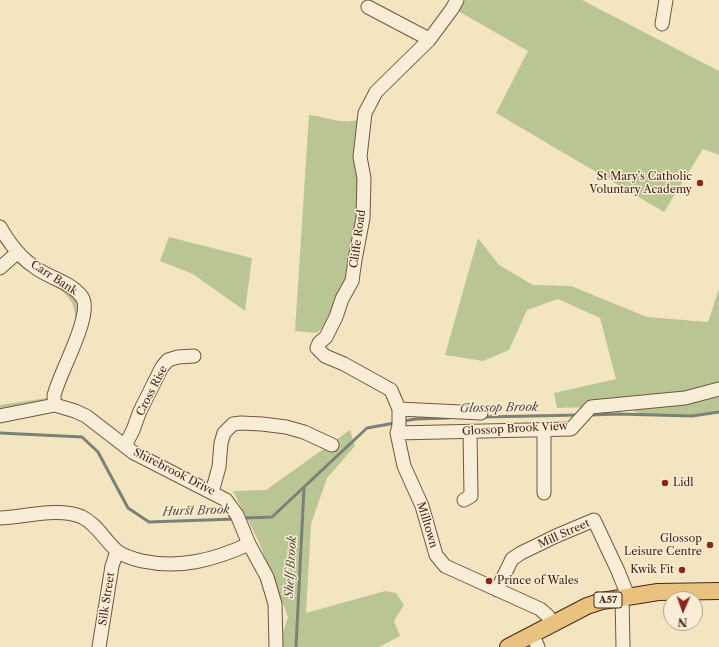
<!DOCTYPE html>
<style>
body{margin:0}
#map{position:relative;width:719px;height:647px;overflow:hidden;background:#f4e5c1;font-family:"Libre Caslon Text",serif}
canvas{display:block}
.north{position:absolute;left:663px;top:591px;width:40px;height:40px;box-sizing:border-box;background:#f8eed7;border:1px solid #b29e8b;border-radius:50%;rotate:182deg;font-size:11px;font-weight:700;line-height:16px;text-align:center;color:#482518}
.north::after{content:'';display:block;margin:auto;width:14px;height:18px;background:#8f2418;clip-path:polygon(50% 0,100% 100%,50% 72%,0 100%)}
</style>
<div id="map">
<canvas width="719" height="647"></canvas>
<div class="north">N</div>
</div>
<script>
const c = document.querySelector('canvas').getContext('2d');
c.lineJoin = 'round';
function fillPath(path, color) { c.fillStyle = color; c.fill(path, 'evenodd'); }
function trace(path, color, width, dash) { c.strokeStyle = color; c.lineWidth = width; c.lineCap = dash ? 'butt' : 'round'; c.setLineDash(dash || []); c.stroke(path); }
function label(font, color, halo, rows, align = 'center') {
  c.font = font + ' "Libre Caslon Text",serif'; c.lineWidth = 3; c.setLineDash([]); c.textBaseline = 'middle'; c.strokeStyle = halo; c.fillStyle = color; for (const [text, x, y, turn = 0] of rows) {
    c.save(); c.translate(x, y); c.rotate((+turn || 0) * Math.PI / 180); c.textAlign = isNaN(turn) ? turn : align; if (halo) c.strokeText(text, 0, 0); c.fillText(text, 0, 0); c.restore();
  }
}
fillPath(new Path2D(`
 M465,0h117l137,71v84l-16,-6 -39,63 -168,-99 32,-62 -70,-40z
 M309,115c14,1 29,8 43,6 3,0 6,-2 8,-4v88l-12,73 -26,51 -6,4 -21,-2z
 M169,237l83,21 -7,53 -52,-37 -33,-13z
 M478,238l21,27 34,20 38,1 76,31 61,5 11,-33v123l-27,4 -51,-1 -16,-9 -68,2 -3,-15 62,-14 -16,-61 -42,-19 -31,11 -18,40 -26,11 -38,-6z
 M52,282l25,8 4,35 -6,-8c1,-17 -12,-24 -23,-35z
 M54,397l1,8 -55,11v-11z
 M350,430l5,16 -28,32 -16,46 -5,89 79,-22 11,2 8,12 -10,16 6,15 -21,11h-98l1,-12 6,-18 -30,-77 -25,-49 33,-1z`), '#bac594');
trace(new Path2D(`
 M590,415l28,-1 74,2 27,-4
 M483,417l96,-2
 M403,421l13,-2 33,-1
 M0,433l82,4 16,15 30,56 21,14 86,-3
 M243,518l29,-1 95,-89 28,-5
 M296,647l8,-159`), '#7a8177', 3);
const minor = new Path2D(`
 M457,0l-5,9 -23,31 -53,52 -11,21 -5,44 4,21 -1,40 -8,42 -3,21 -10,18 -6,18 -10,20 -7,6 -2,5 8,8 19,8 47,26 8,19v16l-2,8 7,33 18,40 14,49 9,11 95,43 8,7 4,7
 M368,7l59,31 2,2
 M662,24l4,-24
 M0,227c9,16 20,31 36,41 15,11 35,14 46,29 12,17 -24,78 -28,99 0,3 0,6 1,9
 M0,268l17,-15
 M399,409l82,4
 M0,416l55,-11 20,6 11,5 48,37 92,47 11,15 12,29 18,33 8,27 1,43
 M544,430v63
 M397,433l174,-4 20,-22 94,-9 34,-9
 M125,446l8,-16 7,-19 22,-44 6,-7 10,-3 16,-1
 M212,492l7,-25 2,-24 3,-10 9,-9 8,-1 21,1 24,3 18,5 28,13
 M464,500l7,-4 -1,-64
 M0,518c25,-1 59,-11 82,-1 15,7 23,24 35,34 6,5 17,8 25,10 38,8 72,-1 107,-17
 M497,590l15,-31 9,-6 35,-17 38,-16 24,51 10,25
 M622,597l1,50
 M532,634l6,13
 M99,647l13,-81 5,-15`);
const major = new Path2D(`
 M508,647l79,-41 15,-5 56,-9 61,-1`);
trace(minor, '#735542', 15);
trace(major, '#482518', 18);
trace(minor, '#f8eed7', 13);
trace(major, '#eac280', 16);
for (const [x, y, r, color] of [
 [700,183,4,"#8f2418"],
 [665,483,4,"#8f2418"],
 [710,545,4,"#8f2418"],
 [682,570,4,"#8f2418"],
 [489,581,4,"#8f2418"]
]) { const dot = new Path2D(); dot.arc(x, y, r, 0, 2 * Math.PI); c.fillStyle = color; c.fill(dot); trace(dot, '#f8eed7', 1.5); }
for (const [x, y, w] of [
 [608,600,28]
]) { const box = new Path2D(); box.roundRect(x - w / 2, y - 8, w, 16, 3); c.fillStyle = '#f8eed7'; c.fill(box); trace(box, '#482518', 1); }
label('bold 10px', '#482518', null, [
 ["A57",608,600]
]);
label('11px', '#482518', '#f8eed7', [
 ["St Mary's Catholic",692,177],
 ["Voluntary Academy",692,190],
 ["Lidl",673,483,"left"],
 ["Glossop",702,539],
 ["Leisure Centre",702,552],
 ["Kwik Fit",674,570],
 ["Prince of Wales",497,581,"left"]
], 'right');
label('11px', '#482518', '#f8eed7', [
 ["Cliffe Road",358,239,-82],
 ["Carr Bank",54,278,33],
 ["Cross Rise",152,391,-63],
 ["Glossop Brook View",515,429,-3],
 ["Shirebrook Drive",174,472,27],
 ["Milltown",427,525,73],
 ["Mill Street",564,534,-24],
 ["Silk Street",107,599,-81]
]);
label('italic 12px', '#5d4c40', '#f8eed7', [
 ["Glossop Brook",499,408,-1],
 ["Hurst Brook",196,511,-2],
 ["Shelf Brook",291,567,-87]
]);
</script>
